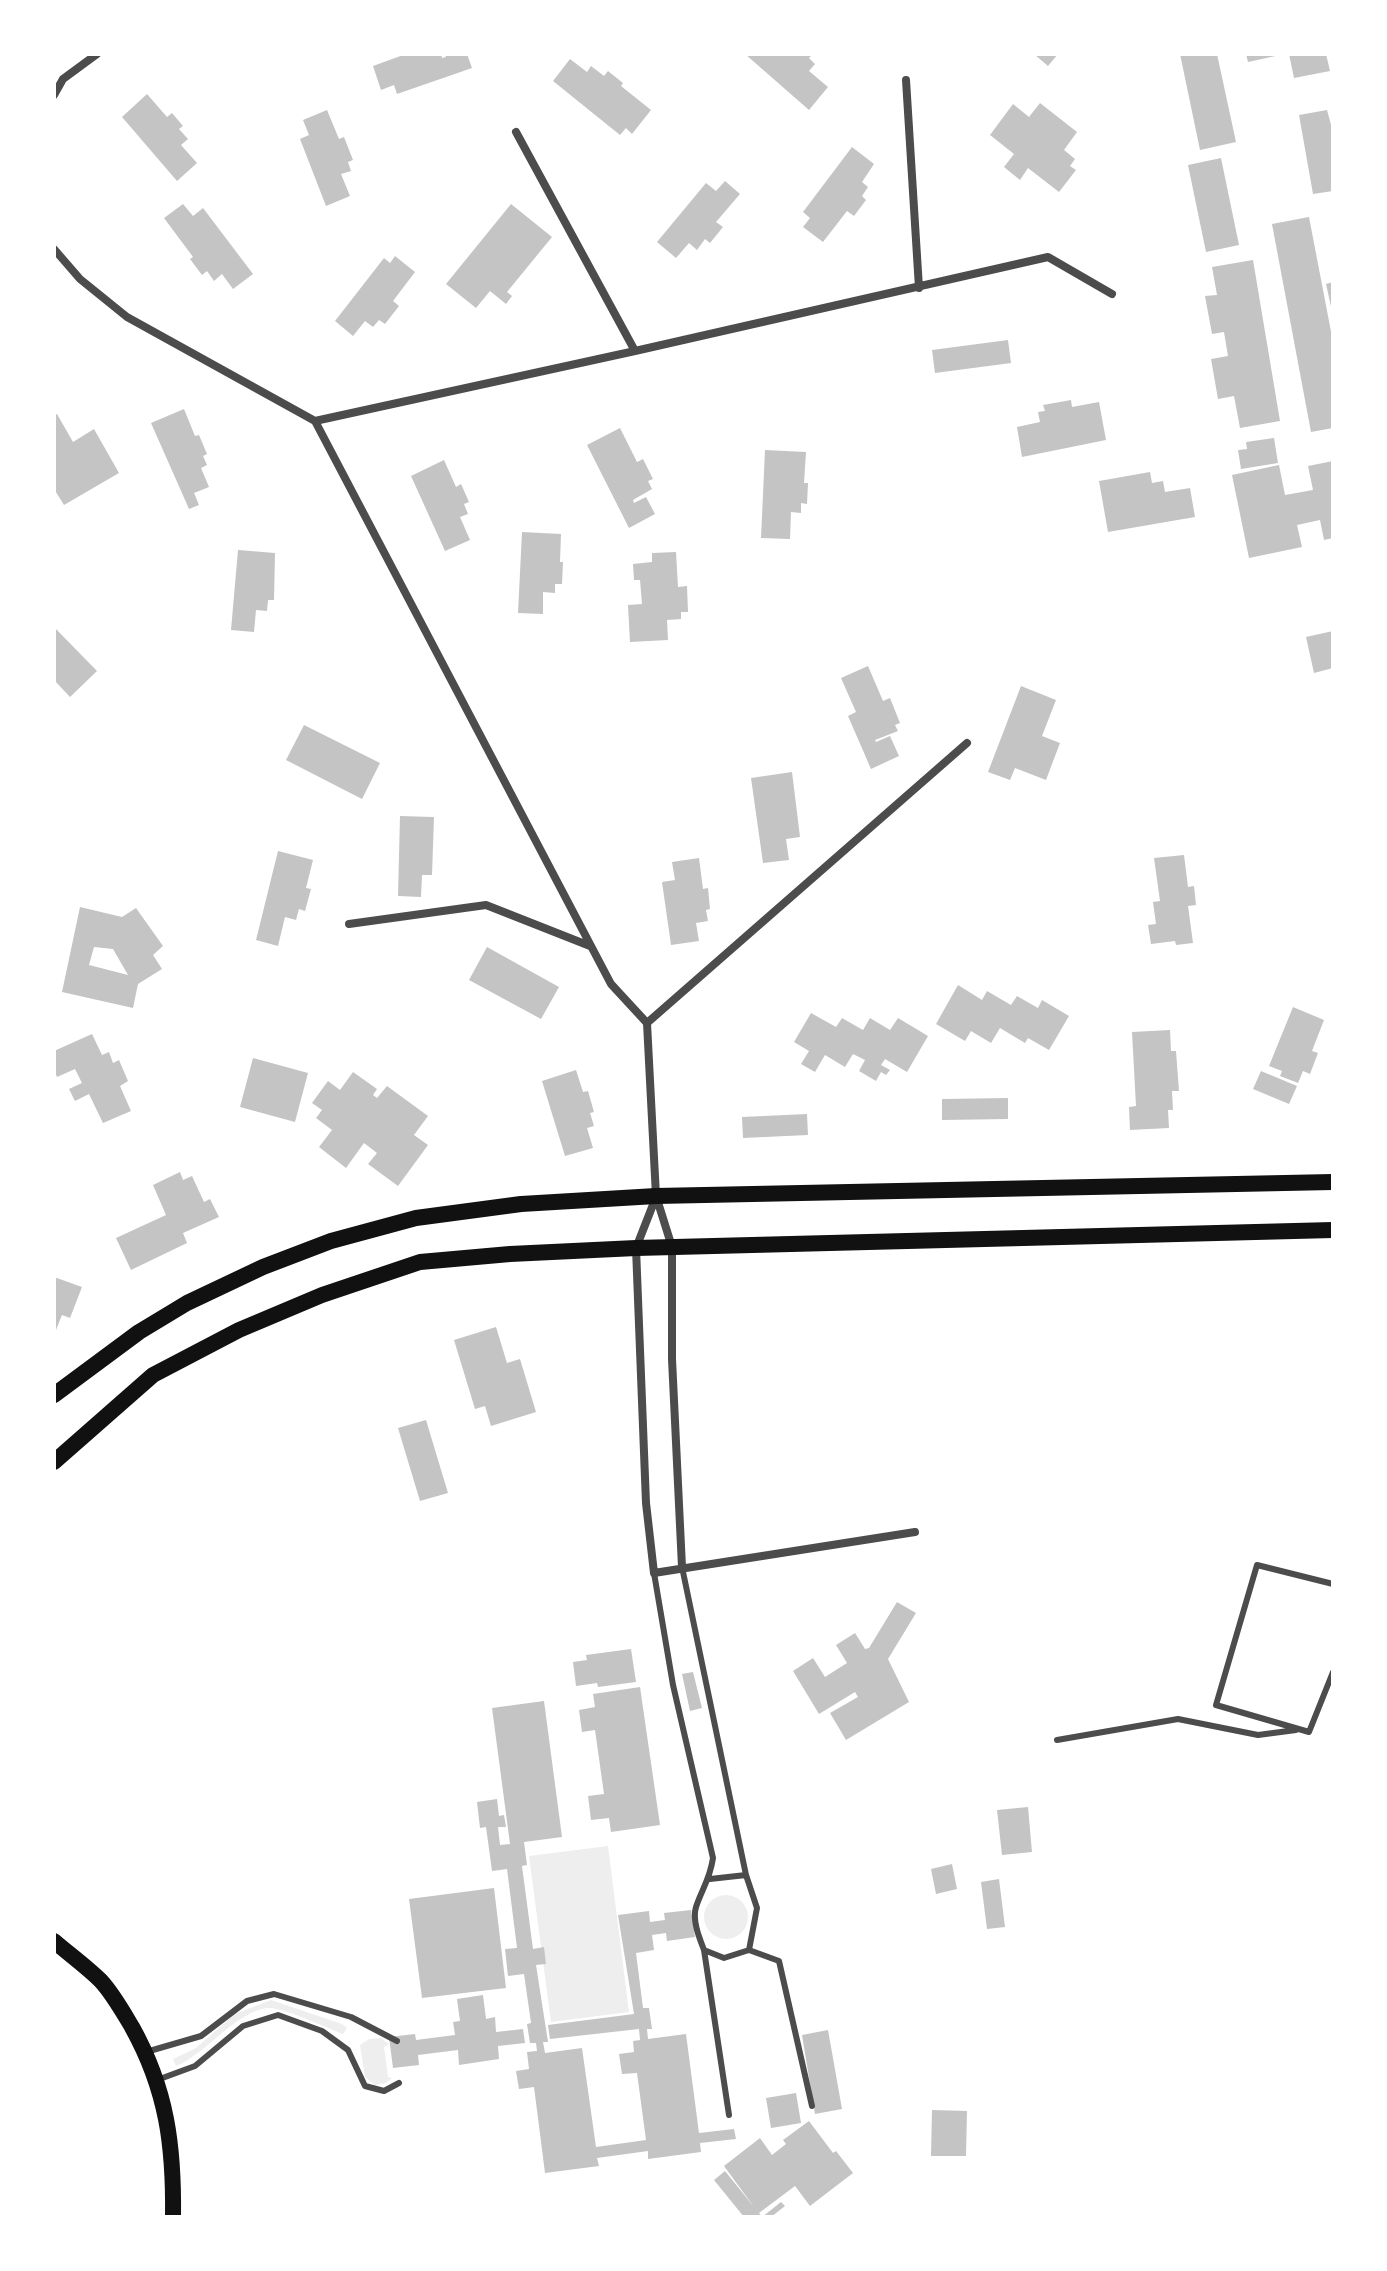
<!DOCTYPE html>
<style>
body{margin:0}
#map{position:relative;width:1387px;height:2271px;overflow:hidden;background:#fff;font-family:"DejaVu Sans",sans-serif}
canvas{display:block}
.frame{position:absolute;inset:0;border:56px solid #fff;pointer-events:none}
</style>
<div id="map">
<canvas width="1387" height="2271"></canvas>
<div class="frame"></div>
</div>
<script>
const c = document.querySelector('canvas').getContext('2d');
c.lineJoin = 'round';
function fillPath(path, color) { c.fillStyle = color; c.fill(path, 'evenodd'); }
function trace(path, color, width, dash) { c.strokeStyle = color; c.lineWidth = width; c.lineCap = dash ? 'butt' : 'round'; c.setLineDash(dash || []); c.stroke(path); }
fillPath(new Path2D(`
 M608,1846l21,166 -78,10 -22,-166z
 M704 1917a22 22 0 1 1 44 0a22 22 0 1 1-44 0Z
 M271,2000l71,24 5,4 -4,6c-15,-6 -58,-25 -71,-26 -32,-2 -65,46 -96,58l-3,-7 23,-11 39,-34z
 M381,2038l8,6 -5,3 4,30 4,1 -6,5 -11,2 -10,-8 -5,-32 9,-6z`), '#eee');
fillPath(new Path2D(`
 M406,54h35l1,4 4,-1 -1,-3h22l5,14 -75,26 -3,-9 -13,5 -8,-24z
 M745,54h68l-4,4 6,6 -6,7 19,16 -19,23z
 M1034,54h24l-10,12z
 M1180,54h37l19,88 -36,8z
 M1246,54h34v1l-32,7z
 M1289,54h37l4,17 -36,7z
 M570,59l17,13 4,-6 13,10 4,-5 15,12 -2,3 30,24 -19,24 -6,-6 -6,7 -67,-54z
 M147,94l20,23 5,-4 11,13 -4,3 9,10 -7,6 16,18 -20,18 -55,-64z
 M1040,103l37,29 -13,18 11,9 -5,7 6,4 -17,22 -31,-24 -8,12 -16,-13 10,-13 -24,-19 23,-31 16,13z
 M327,110l12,29 5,-2 9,23 -5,2 3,9 -10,3 9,22 -24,10 -26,-67 9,-4 -6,-15z
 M1327,110l6,22v59l-20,3 -14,-79z
 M852,147l22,17 -12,18 6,5 -6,9 4,4 -12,16 -7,-5 -24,31 -20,-15 7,-9 -7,-6z
 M1221,158l18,87 -33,7 -18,-87z
 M725,181l15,13 -24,28 7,5 -13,16 -5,-4 -8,11 -8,-7 -13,15 -19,-16 49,-59 10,8z
 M183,204l10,12 10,-8 50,66 -20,15 -11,-15 -8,7 -7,-10 -5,4 -12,-16 3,-2 -29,-39z
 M511,204l41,33 -45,55 5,4 -6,8 -16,-13 -14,17 -30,-24z
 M1309,217l24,125v86l-22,4 -39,-208z
 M395,256l20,16 -22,29 6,5 -14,18 -6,-4 -6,7 -8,-6 -12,15 -18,-15 49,-63 6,5z
 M1253,260l27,161 -40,7 -6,-32 -16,3 -7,-40 17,-3 -4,-24 -12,2 -7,-38 12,-1 -5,-28z
 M1333,282v29h-1l-6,-27z
 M1008,340l3,23 -76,10 -3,-23z
 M1071,400l1,7 27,-5 7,38 -84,17 -5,-30 23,-5 -2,-10 7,-1 -2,-6z
 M184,409l11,27 4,-1 8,19 -4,2 4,9 -6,3 8,19 -15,6 5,12 -10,4 -38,-86z
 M57,414l16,28 21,-13 25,44 -55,32 -10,-16v-73z
 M620,428l17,34 6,-3 10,20 -5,2 4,8 -19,11 1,3 12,-6 9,17 -26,14 -42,-83z
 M1274,438l4,25 -37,6 -3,-19 9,-1 -1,-7z
 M765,450l41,2 -2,31h4l-1,21 -6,-1v10l-10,-1 -1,27 -29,-1z
 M444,460l12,27 5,-3 8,18 -5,2 4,10 -8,3 10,23 -25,11 -34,-75z
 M1333,461v77l-9,2 -4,-20 -23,5 5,22 -53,11 -17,-83 47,-10 6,30 28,-5 -5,-24z
 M1150,472l2,11 11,-2 2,11 25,-4 5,29 -87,15 -9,-51z
 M522,532l39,2 -1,28h3l-1,22h-7v9l-12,-1v22l-25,-1z
 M238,550l37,3 -1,47h-6l-1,11 -11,-1 -2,22 -23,-2z
 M676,552l2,35 9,-1 1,26h-7v7l-14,1 1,20 -38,2 -2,-37 14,-1 -2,-24h-6l-1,-16 19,-2v-9z
 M54,627l43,44 -27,26 -16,-17z
 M1333,631v37l-19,5 -8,-36z
 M868,666l15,35 7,-3 10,25 -5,2 3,6 -23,9 1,2 14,-6 9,20 -28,13 -23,-53 8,-4 -15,-34z
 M1021,686l35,14 -14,36 18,7 -14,37 -31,-12 -5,12 -22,-8z
 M304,725l76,38 -18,36 -76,-39z
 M792,772l8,65 -14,2 3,21 -26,3 -12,-85z
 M400,816l34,1 -2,58h-10l-1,22 -23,-1z
 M278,851l35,9 -7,28 5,1 -6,22 -6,-2 -3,11 -11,-3 -7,29 -22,-6z
 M1184,855l4,32 6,-1 2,19 -8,1 5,37 -17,2 -1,-4 -24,3 -3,-19 8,-1 -3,-22 7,-1 -6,-43z
 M699,858l4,31 5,-1 2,21 -4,1 2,11 -12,2 3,18 -28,4 -9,-63 13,-2 -3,-18z
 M80,907l42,10 14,-9 27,38 -10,9 9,14 -24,15 -5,24 -71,-16zM94,947l19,2 15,26 -39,-10z
 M487,947l72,40 -18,32 -72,-39z
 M958,985l24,15 5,-9 24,14 6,-9 21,12 4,-8 27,16 -20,34 -21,-12 -3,5 -25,-15 -9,15 -20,-12 -6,10 -29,-17z
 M1293,1007l31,13 -12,31 6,2 -8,21 -7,-3 -5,12 -18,-7 2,-5 -13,-5z
 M811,1013l25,14 6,-9 21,12 7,-12 20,12 8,-12 30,18 -21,36 -22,-13 -4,6 9,5 -4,5 -5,-3 -5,9 -17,-10 6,-11 -12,-6 -8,13 -20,-12 -10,17 -14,-8 8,-13 -15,-9z
 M1170,1030l1,21h5l3,40h-7l1,19h-5l1,18 -39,2 -1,-23 7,-1 -4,-74z
 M92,1034l10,21 7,-3 4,11 6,-3 9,21 -8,5 11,25 -28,12 -14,-29 -14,7 -6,-12 13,-6 -7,-14 -18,8 -3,-7v-19z
 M253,1058l55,15 -13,49 -55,-15z
 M576,1070l7,22 5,-1 6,21 -4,1 4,13 -7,2 6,20 -28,8 -23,-75z
 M1261,1071l36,15 -8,18 -36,-15z
 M353,1072l24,17 -4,6 4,3 10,-12 41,30 -14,19 14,10 -30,41 -30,-22 9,-11 -13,-10 -18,25 -27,-21 13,-17 -16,-12 6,-8 -10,-7 16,-22 12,9z
 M1008,1098v21l-66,1v-21z
 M807,1114l1,21 -65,3 -1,-21z
 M180,1172l3,8 9,-4 12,26 6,-3 9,18 -36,16 4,10 -56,27 -15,-32 50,-23 -13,-30z
 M54,1277l28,10 -12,31 -8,-3 -8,20z
 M496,1327l11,36 13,-4 16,53 -45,14 -6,-20 -10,3 -21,-69z
 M426,1420l22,73 -28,8 -22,-73z
 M897,1602l19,11 -28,46 21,43 -63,38 -16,-27 28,-16 -3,-5 -36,22 -26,-43 20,-13 12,19 22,-14 -11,-18 19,-12 10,16 4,-1z
 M631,1649l5,33 -38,5 -1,-4 -21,3 -3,-24 14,-2 -1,-5z
 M693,1672l9,36 -12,3 -8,-37z
 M640,1687l20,138 -49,7 -2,-14 -18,2 -3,-24 16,-2 -9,-64 -13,2 -3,-22 16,-3 -2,-13z
 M544,1701l18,136 -38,5 3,23 -5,1 11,83 11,-2 2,17 -10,1 12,77h-5l2,11 37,-5 14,99 50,-7 -9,-67 -15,1 -3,-20 15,-2 -1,-11 7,-1 -1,-11 -89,10 -2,-14 86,-11 -16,-99 31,-4 1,11 15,-2 -1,-7 27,-3 4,27 -28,4 -1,-8 -14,2 2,15 -18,3 7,55h6l3,21h-5l1,10 38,-5 13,99 35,-4 2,10 -36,4 1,9 -53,7v-8l-51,7 2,8 -54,7 -11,-86 -15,2 -3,-18 13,-2 -2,-17 10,-1 -1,-8h-6l-3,-19 4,-1 -7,-49 -16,2 -3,-27 12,-1 -10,-79 -15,2 -6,-44 -6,1 -3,-26 20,-3 2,17 5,-1 2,12h-8l2,18 10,-1 -18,-136z
 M1028,1807l4,45 -30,3 -5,-45z
 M952,1864l5,25 -21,5 -5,-25z
 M999,1879l6,48 -18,2 -6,-47z
 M494,1888l12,100 -84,10 -13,-99z
 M483,1995l3,24 9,-2 1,15 27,-3 2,14 -27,3 1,13 -40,6 -1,-15 -40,5 1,10 -26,3 -4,-31 26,-3 1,6 39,-5 -2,-13 7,-1 -3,-22z
 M828,2030l14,79 -27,5 -13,-79z
 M796,2093l5,30 -30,5 -5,-30z
 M932,2110l35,1 -1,45h-35z
 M809,2121l24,32 3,-2 17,22 -43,33 -15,-20 -36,27 3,4h-18l-30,-37 11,-9 29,36 -30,-41 36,-28 12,17 14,-11 -3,-4z
 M781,2202l4,4 -14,11h-9z`), '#c4c4c4');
trace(new Path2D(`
 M682,1567l64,308 11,33 -8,42
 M654,1573l19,112 40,173c-3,21 -11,31 -17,49 -4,13 3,30 8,43l25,165
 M1333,1584l-76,-19 -41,140 93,27 24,-60
 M1057,1740l121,-21 80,16 38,-5
 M710,1879l36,-4
 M704,1950l20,8 25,-8 30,11 33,145
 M146,2052l55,-16 46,-35 27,-7 77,23 46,24
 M157,2080l38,-14 48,-40 35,-11 44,16 26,19 17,36 19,5 15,-8`), '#4c4c4c', 6);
trace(new Path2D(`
 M906,80l13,208
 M54,95l9,-16 34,-25
 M516,132l119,219
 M54,249l26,30 47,38 188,104 296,563 36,39 9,173 16,51v112l10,208
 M315,421l320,-70 413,-94 64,37
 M349,924l137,-19 104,41
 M647,1023l320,-280
 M656,1197l-20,51 10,255 8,70 261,-41`), '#4c4c4c', 8);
trace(new Path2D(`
 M54,1395l85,-63 48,-29 76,-36 68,-26 85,-23 105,-14 135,-8 677,-14
 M54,1462l99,-87 86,-45 83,-35 98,-33 90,-8 126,-6 697,-18
 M54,1941c15,13 33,26 47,40 12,13 22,31 31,46 35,63 42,119 41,190`), '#111', 16);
</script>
